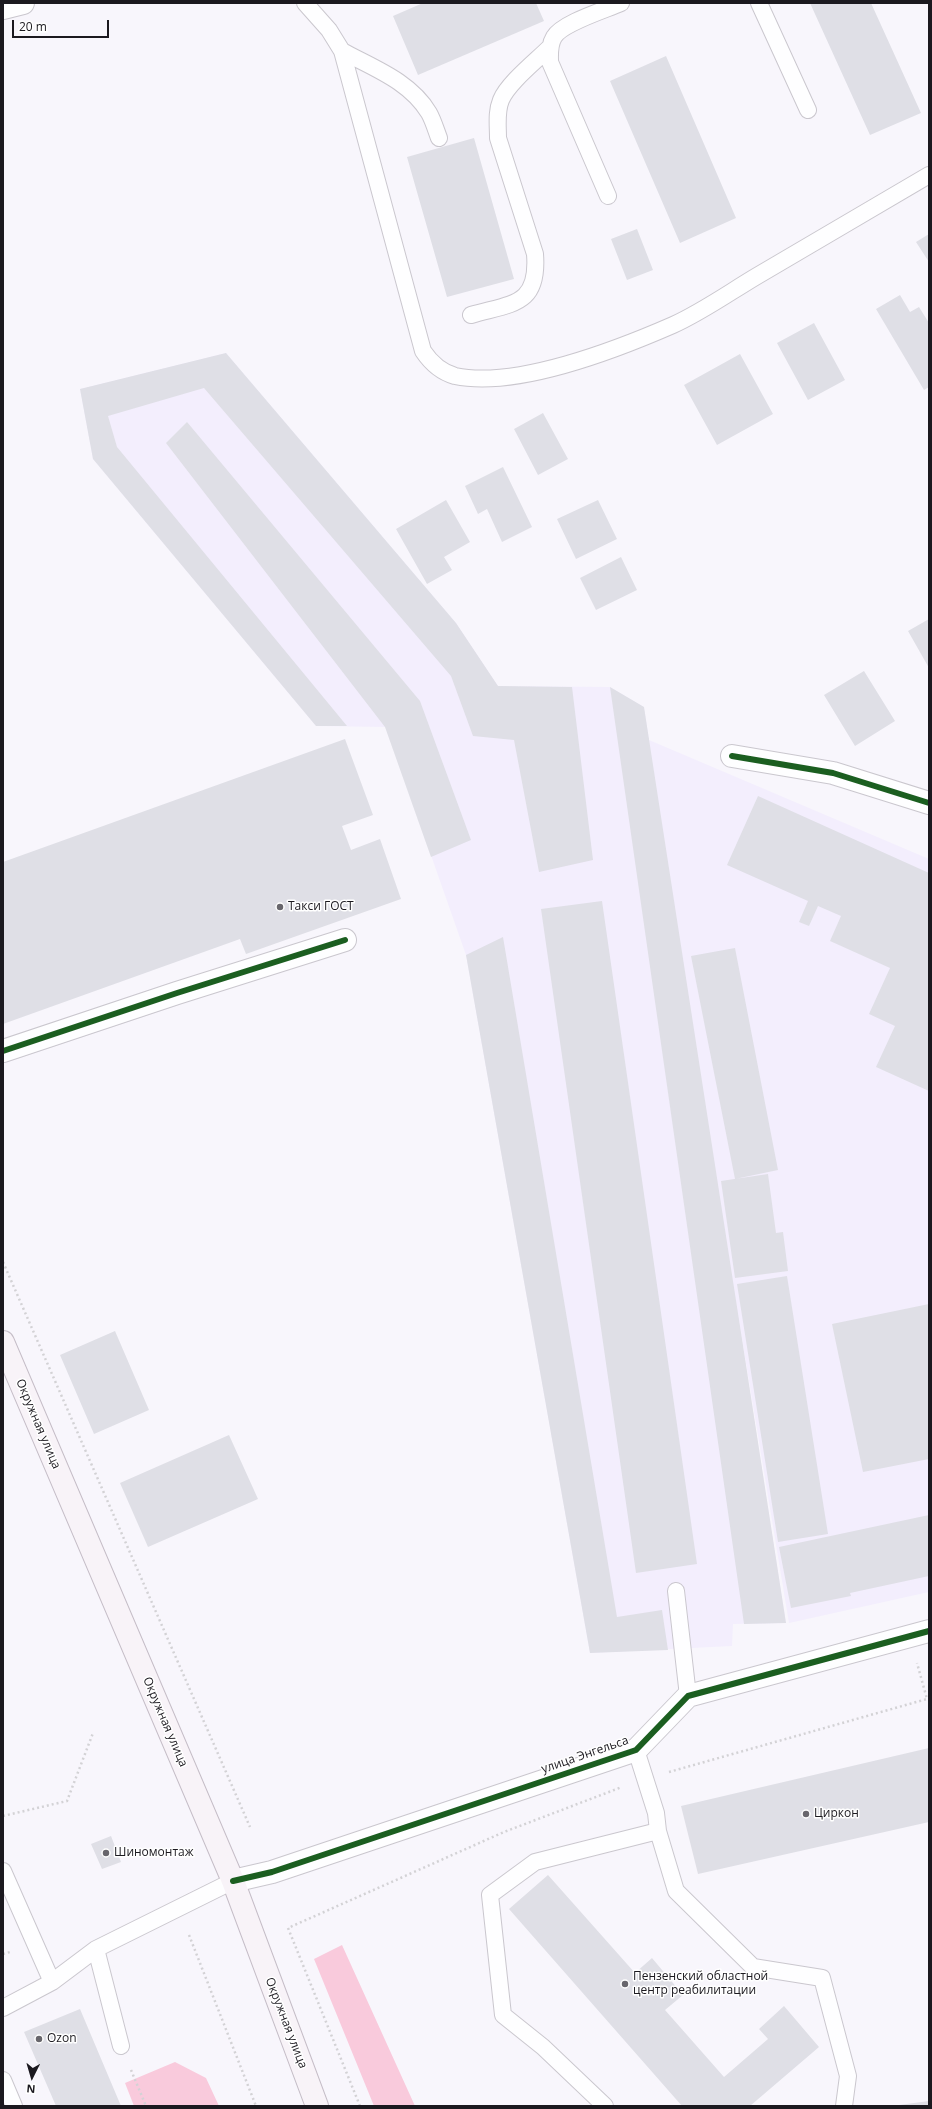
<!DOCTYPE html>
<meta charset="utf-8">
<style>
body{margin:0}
#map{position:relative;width:932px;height:2109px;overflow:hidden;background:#f8f6fc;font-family:"Open Sans",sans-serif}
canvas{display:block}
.frame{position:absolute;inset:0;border:4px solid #1b191f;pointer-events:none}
.north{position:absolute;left:12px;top:2057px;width:40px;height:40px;-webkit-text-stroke:3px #fff;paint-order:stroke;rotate:185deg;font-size:11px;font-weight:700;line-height:16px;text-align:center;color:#1b191f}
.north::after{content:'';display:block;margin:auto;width:14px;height:18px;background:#1b191f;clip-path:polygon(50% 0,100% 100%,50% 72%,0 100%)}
.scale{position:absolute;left:12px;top:20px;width:97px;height:18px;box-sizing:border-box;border:2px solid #1b191f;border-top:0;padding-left:5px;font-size:12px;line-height:14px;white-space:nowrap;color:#1b191f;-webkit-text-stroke:3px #fff;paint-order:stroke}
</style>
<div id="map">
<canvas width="932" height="2109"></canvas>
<div class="frame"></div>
<div class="north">N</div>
<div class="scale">20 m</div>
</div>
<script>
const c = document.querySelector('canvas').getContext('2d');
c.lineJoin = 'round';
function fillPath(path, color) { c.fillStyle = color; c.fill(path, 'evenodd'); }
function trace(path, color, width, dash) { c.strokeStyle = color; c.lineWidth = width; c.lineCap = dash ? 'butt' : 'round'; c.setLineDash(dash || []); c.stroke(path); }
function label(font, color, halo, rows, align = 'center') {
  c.font = font + ' "Open Sans",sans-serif'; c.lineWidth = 3; c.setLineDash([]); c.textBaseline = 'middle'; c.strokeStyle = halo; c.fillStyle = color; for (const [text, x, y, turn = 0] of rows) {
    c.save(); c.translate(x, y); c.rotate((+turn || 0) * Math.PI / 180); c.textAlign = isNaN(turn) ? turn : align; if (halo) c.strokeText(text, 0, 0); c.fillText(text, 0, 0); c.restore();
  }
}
fillPath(new Path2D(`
 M226,353l230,270 42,63 112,1 34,20 5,33 280,119v733l-140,31 -51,-308 48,308 -53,1 -1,22 -142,7 -124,-698 -80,-228 -70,-1 -223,-267 -13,-70z`), '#f3eefd');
fillPath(new Path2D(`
 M342,1945l73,161h-41l-60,-147z
 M175,2062l31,16 13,28h-85l-9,-23z`), '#f9cadc');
fillPath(new Path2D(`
 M423,3h113l8,18 -126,54 -25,-59z
 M810,3h61l50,110 -51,22z
 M666,56l70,162 -56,25 -70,-162z
 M474,138l40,141 -67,18 -40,-140z
 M637,229l16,41 -26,10 -16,-41z
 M929,234v28l-13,-20z
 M900,295l10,17 9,-5 10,16v64l-5,3 -48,-81z
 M814,323l31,57 -37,20 -31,-57z
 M226,353l230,270 42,63 74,1 21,173 -54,12 -25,-132 -41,-4 -22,-60 -247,-288 -96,28 9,31 230,279h-31l-223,-267 -13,-70z
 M740,354l33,60 -56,31 -33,-60z
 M543,413l25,46 -30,16 -24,-46z
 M187,422l233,279 51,139 -40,17 -46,-130 -219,-284z
 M503,467l29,60 -30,15 -15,-33 -9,5 -13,-28z
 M446,500l24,42 -26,15 8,13 -25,14 -31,-55z
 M598,500l19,39 -41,20 -19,-40z
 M621,557l16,33 -41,20 -16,-32z
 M929,619v49l-21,-37z
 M864,671l31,50 -40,25 -31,-51z
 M610,687l34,20 142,916 -42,1z
 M345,739l28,76 -31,11 9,24 29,-11 21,60 -155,55 -6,-15 -237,85v-162z
 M758,796l171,77v218l-53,-24 19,-41 -26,-12 21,-46 -60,-27 11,-25 -23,-10 -9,20 -10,-4 9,-21 -81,-36z
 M602,901l95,663 -61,9 -95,-664z
 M503,937l114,680 45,-7 6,40 -78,3 -124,-698z
 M735,948l43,222 -43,9 -44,-223z
 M768,1174l8,59 7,-1 5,39 -53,7 -14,-97z
 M787,1276l41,258 -50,8 -41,-258z
 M929,1304v155l-66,13 -31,-148z
 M115,1331l34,79 -55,24 -34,-79z
 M229,1435l29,64 -110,48 -28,-64z
 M929,1515v61l-79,17 1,3 -60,12 -12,-61z
 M929,1748v74l-231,52 -17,-68z
 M111,1836l10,26 -19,7 -11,-25z
 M548,1875l87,98 17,-15 31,37 -18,15 59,67 44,-38 -9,-10 25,-23 35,41 -69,59h-68l-173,-197z
 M80,2009l41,97h-65l-32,-74z
 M929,2101v5h-30v-1z`), '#dfdfe6');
const lane = new Path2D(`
 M305,3l24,27 13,21 81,300c8,12 18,21 32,25 61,13 163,-27 218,-51 29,-13 57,-33 84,-49 57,-34 115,-67 172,-101
 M759,3l49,107
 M342,51c31,17 68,30 87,62 4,7 7,17 10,25
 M608,196l-58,-134c0,-8 -1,-17 4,-25 8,-14 51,-27 67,-34
 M471,315c41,-12 68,-9 64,-61l-37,-116c0,-13 -2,-26 3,-38 7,-17 35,-39 49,-53
 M676,1591l12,105
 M636,1750l20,63 2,18 18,60 77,76 69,11 26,98 -4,30
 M3,1871l49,111
 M96,1949l25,97
 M3,2008l49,-26 44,-33 137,-68
 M3,2080l11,26
 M605,2106l-62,-59 -40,-32 -13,-120 45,-33 123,-31`);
const street = new Path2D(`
 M3,8l20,-5
 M732,756l101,17 96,30
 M3,1051l174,-58 168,-53
 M233,1881l39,-9 364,-122 52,-54 241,-65`);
const primary = new Path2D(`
 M3,1342l230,539 84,225`);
trace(lane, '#cac7ce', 18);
trace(street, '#cac7ce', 24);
trace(primary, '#c5bdc7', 24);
trace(new Path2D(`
 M3,1262l247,565
 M669,1772l258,-73 -10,-36
 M3,1816l64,-15 26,-68
 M189,1935l67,171
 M3,1954l7,-2
 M131,2070l15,36
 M360,2106l-72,-178 216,-96 118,-45`), '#d3d2d5', 2.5, [2, 3]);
trace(lane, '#fefeff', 16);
trace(street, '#fefeff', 22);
trace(primary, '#f8f3f8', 22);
trace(new Path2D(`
 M732,756l101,17 96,30
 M3,1051l174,-58 168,-53
 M233,1881l39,-9 364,-122 52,-54 241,-65`), '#1b5e20', 6);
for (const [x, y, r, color] of [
 [280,907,4,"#68666c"],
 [806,1814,4,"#68666c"],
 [106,1853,4,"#68666c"],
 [625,1984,4,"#68666c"],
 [39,2039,4,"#68666c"]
]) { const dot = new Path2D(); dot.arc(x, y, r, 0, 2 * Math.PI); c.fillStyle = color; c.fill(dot); trace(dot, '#fff', 1.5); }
label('12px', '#1b191f', '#fff', [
 ["Такси ГОСТ",288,907],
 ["Циркон",814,1814],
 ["Шиномонтаж",114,1853],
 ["Пензенский областной",633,1977],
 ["центр реабилитации",633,1991],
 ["Ozon",47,2039]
], 'left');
label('12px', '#1b191f', '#fff', [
 ["Окружная улица",38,1424,67],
 ["Окружная улица",165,1722,67],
 ["улица Энгельса",585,1755,-19],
 ["Окружная улица",286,2023,69]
]);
</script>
